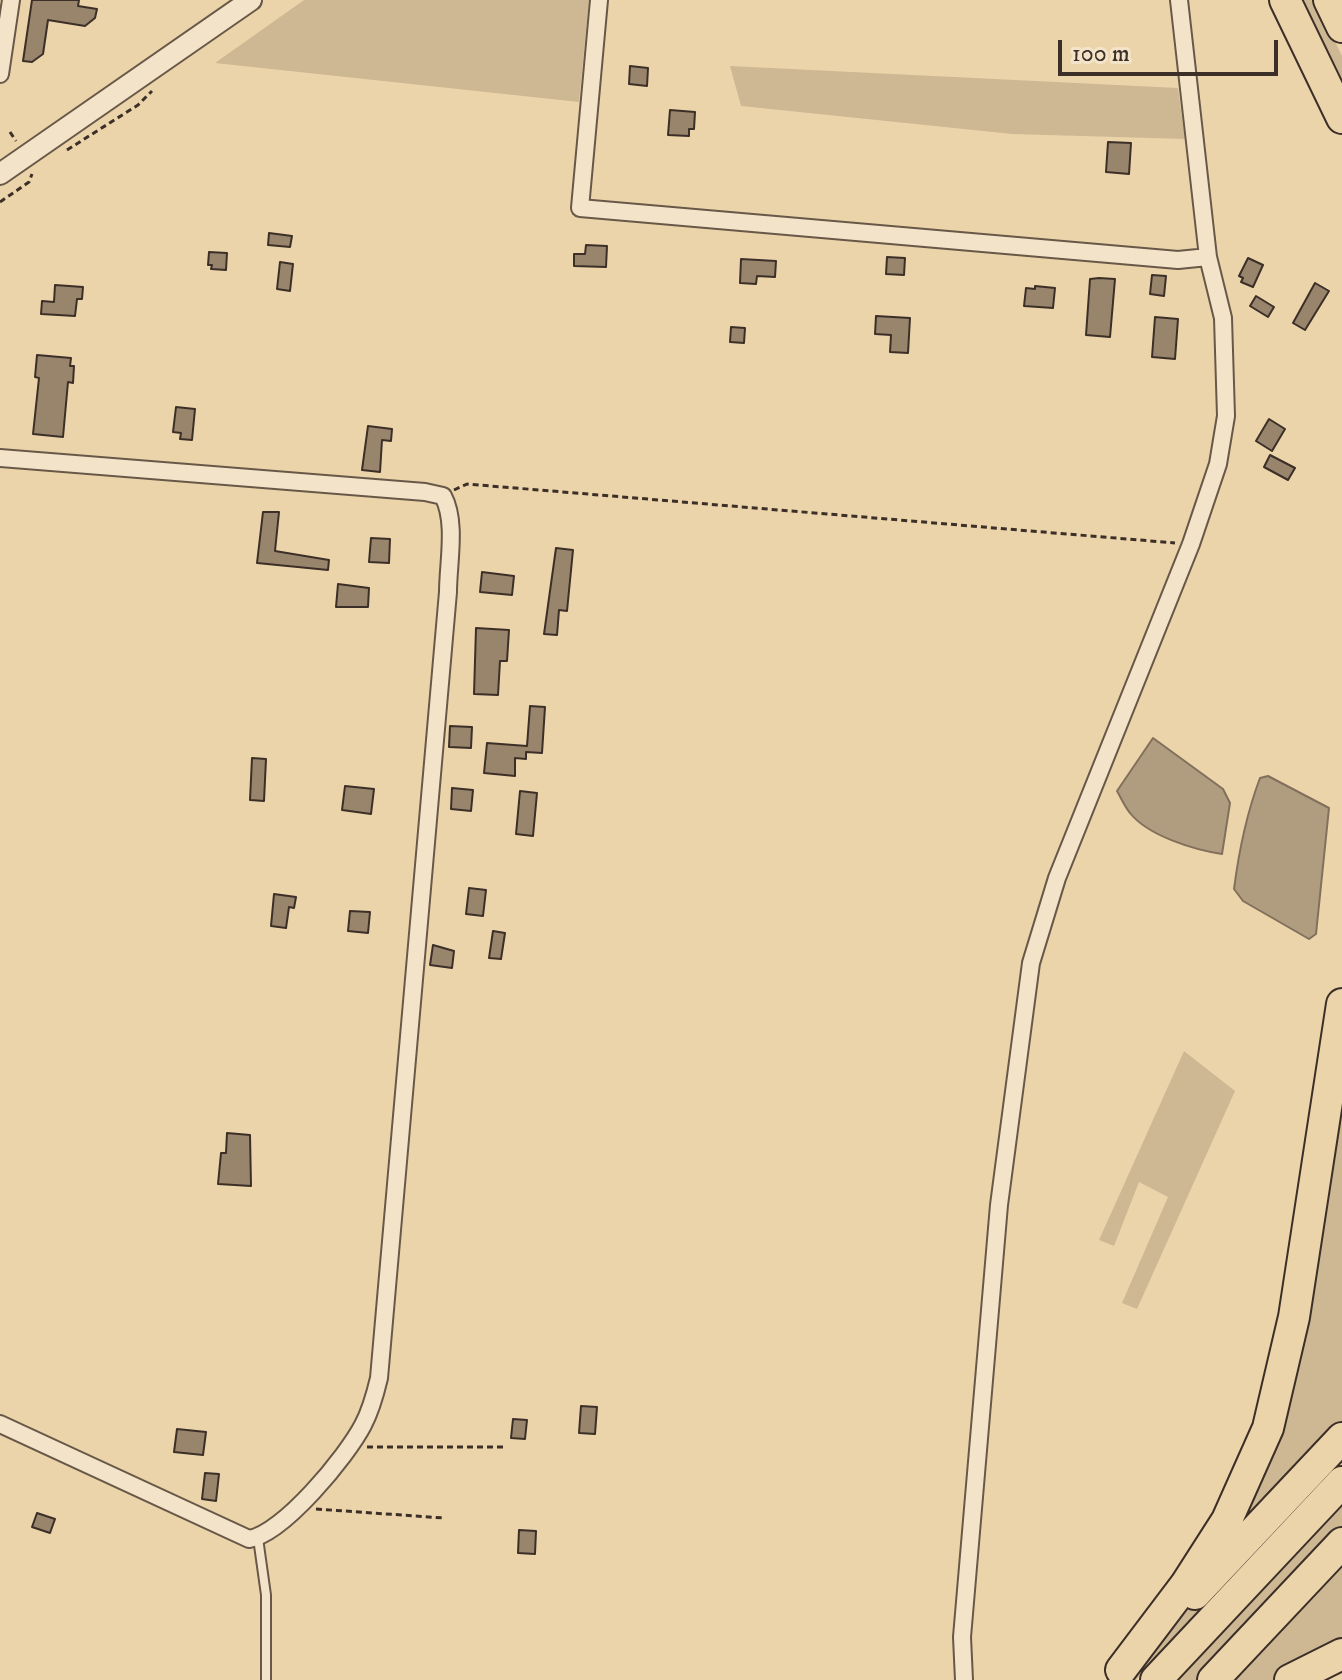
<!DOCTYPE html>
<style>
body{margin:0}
#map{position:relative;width:1342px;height:1680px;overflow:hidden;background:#ecd4aa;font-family:"IM FELL DW Pica",serif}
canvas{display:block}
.scale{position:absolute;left:1058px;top:40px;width:220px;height:36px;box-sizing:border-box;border:4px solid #3c2f28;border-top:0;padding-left:10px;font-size:24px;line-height:28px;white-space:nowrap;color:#3c2f28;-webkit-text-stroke:6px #f3e3c8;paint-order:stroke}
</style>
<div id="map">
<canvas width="1342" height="1680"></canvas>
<div class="scale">100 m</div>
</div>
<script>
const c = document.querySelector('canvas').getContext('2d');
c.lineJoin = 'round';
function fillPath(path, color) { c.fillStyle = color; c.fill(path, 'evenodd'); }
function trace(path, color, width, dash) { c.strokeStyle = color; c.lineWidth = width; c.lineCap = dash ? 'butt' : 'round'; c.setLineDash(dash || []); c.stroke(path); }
fillPath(new Path2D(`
 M304,0h285l-10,102 -364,-39z
 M1296,0h19l27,56v40z
 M730,66l448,22 7,51 -173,-5 -271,-28z
 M1342,1045v382l-127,134 36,-67z
 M1184,1051l51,40 -98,218 -15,-6 46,-106 -29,-15 -25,64 -15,-6z
 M1342,1446v14l-206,220h-14z
 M1342,1493v38l-140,149h-35z
 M1342,1560v83l-69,37h-43z`), '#ceb894');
const water = new Path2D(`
 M1153,738l70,51 7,14 -8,51c-27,-4 -74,-18 -92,-41 -5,-6 -9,-15 -13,-22z
 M1268,776l61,32 -13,126 -7,5 -66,-38 -9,-12c5,-39 12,-74 26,-111z`);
fillPath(water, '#b09c7e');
trace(water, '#82705c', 2);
const building = new Path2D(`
 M32,0h47l-1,6 19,3 -2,9 -10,8 -37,-6 -5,34 -11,8 -9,-1z
 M630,66l18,2 -1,18 -18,-2z
 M670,110l25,2 -1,17h-5v7l-21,-1z
 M1108,142l23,1 -2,31 -23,-2z
 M269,233l23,3 -2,11 -22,-2z
 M586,245l21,1 -1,21 -32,-1v-12h11z
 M209,252l18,1 -1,17 -15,-1 1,-4h-4z
 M887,257l18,1 -1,17 -18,-1z
 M1248,258l15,7 -10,22 -12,-5 2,-4 -4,-2z
 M741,259l35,2 -1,16 -18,-1 -1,8 -16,-1z
 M280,262l13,2 -3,27 -13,-2z
 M1152,275l14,1 -2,20 -14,-2z
 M1099,278l16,1 -5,58 -24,-2 4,-56z
 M1315,283l14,8 -24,39 -12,-7z
 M55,285l28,2 -1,12h-5l-2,17 -34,-2 1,-13 12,1z
 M1035,286l20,2 -2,20 -29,-2 2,-18 9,1z
 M1256,296l18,11 -6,10 -18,-11z
 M876,316l34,2 -2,35 -18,-1 1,-17 -16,-1z
 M1155,317l23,2 -3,40 -23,-2z
 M731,327l14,1 -1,15 -14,-1z
 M37,355l34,3 -1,8h4l-1,17 -5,-1 -5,55 -30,-3 6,-56 -4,-1z
 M176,407l19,2 -3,31 -12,-1 1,-6 -8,-1z
 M1269,419l16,10 -13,22 -16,-10z
 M368,426l24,3 -1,12 -9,-1 -2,32 -18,-2z
 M1270,455l25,13 -7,12 -24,-13z
 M263,512h16l-4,39 54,9 -1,10 -71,-7z
 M371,538l19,1 -1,24 -20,-1z
 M556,548l17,2 -6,61 -8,-1 -2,25 -13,-1z
 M482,572l32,4 -2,19 -32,-3z
 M338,584l31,4 -1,19h-32z
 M476,628l33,2 -2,31h-7l-2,34 -24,-1z
 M530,706l15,1 -3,46 -16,-1v7l-11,-1v18l-31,-3 3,-30 40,3z
 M450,726l22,1 -1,21 -22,-1z
 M252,758l14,1 -2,42 -14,-1z
 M345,786l29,3 -3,25 -29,-4z
 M452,788l21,2 -2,21 -20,-2z
 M520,791l17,2 -4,43 -17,-2z
 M469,888l17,2 -3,26 -17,-2z
 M274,894l22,3 -2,11 -5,-1 -3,21 -15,-2z
 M350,911l20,1 -2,21 -20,-2z
 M493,931l12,2 -4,26 -12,-1z
 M433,945l21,6 -2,17 -22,-3z
 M227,1133l23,2 1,51 -33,-2 3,-31h5z
 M581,1406l16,1 -2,27 -16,-1z
 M513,1419l14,1 -2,19 -14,-1z
 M177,1429l29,3 -3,23 -29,-3z
 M205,1473l14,1 -3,27 -14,-2z
 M37,1513l18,6 -5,14 -18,-6z
 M519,1530l17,1 -1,23 -17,-1z`);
fillPath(building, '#98856c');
trace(building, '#3c2f28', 2);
const service = new Path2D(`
 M258,1538l8,57v85`);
const minor = new Path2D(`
 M599,0l-19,208 598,52 30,-3
 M0,74l11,-74
 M0,458l425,34 18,4c14,26 5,67 5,96l-69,786c-4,17 -8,32 -16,47 -16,31 -80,109 -114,114l-249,-115
 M964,1680l-2,-43 37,-432 32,-242 26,-85 134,-334 27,-80 8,-48 -3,-98 -15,-61 -29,-257`);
const tertiary = new Path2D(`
 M0,174l251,-174`);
const motorway = new Path2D(`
 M1285,0l57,118
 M1329,0l13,27
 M1195,1594l147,-156
 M1121,1670l65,-86 41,-64 41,-92 26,-111 48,-313
 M1156,1680l186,-198
 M1213,1680l129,-137
 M1290,1680l52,-26`);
trace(service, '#685848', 12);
trace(minor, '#685848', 20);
trace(tertiary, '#685848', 24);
trace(motorway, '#3c2f28', 34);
trace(new Path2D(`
 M10,132l6,9
 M67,150l71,-45 14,-14
 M0,202l29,-20 3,-8
 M454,490l13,-6 708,59
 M367,1447h136
 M316,1509l128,9`), '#3c2f28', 3, [6, 4]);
trace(service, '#f3e3c8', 8);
trace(minor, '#f3e3c8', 16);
trace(tertiary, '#f3e3c8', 20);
trace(motorway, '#ecd4aa', 30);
</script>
